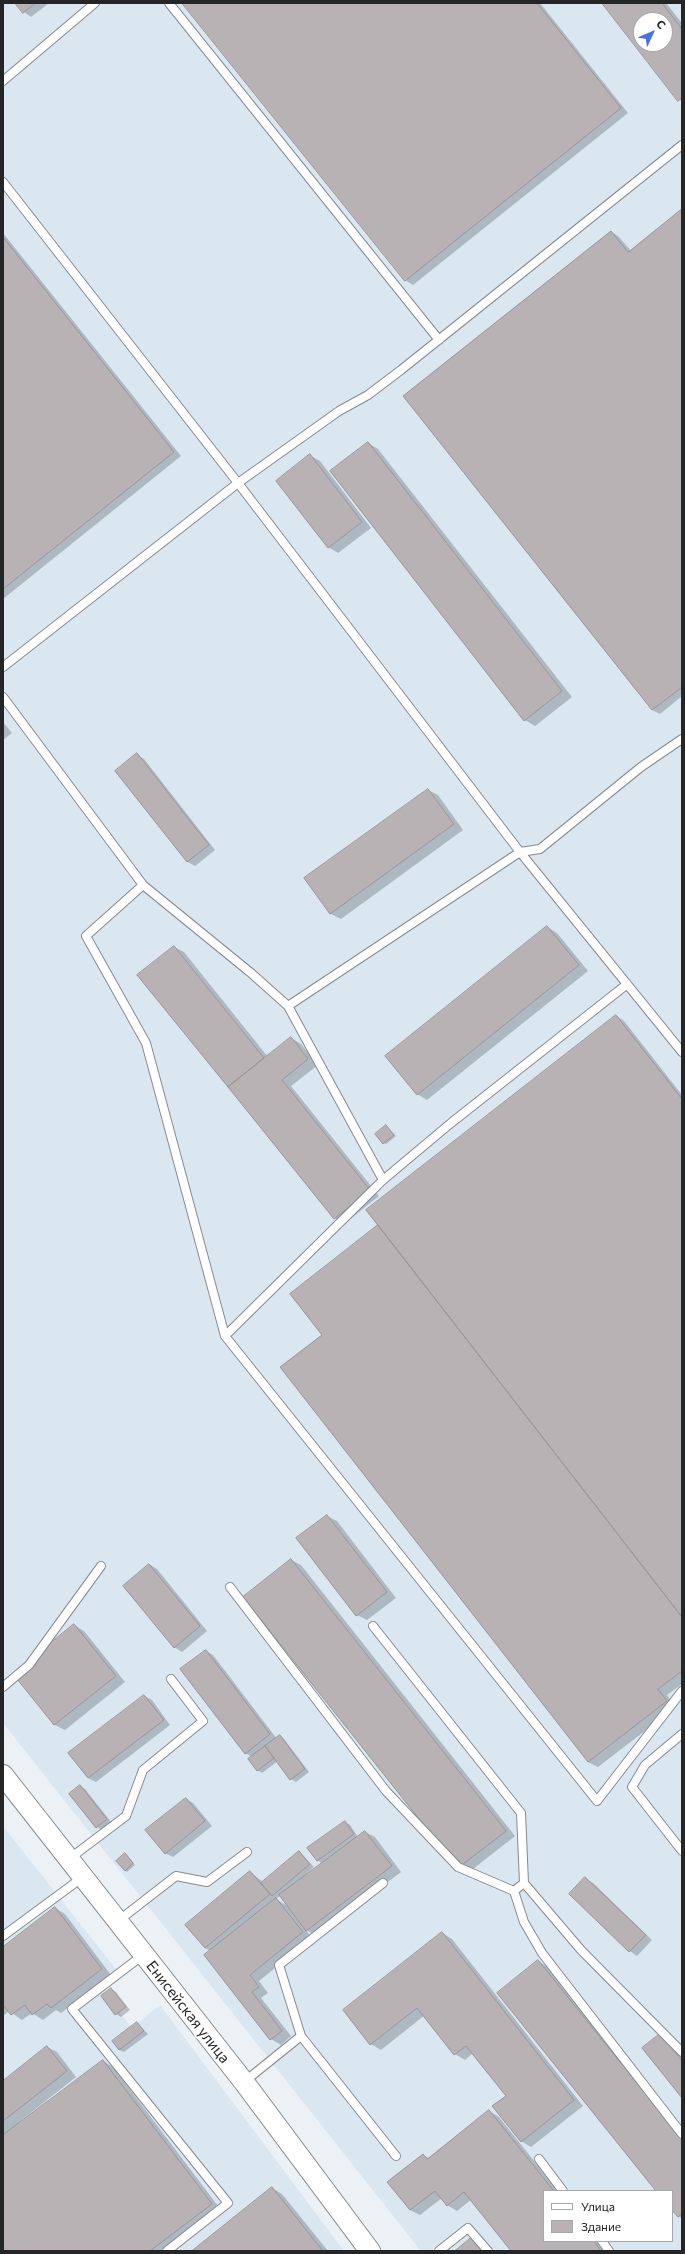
<!DOCTYPE html>
<meta charset="utf-8">
<style>
body{margin:0}
#map{position:relative;width:685px;height:2254px;overflow:hidden;background:#ecf1f6;font-family:Commissioner,sans-serif}
canvas{display:block}
.frame{position:absolute;inset:0;border:4px solid #232526;pointer-events:none}
.legend{position:absolute;left:543px;top:2190px;width:130px;height:52px;box-sizing:border-box;background:#fff;border:1px solid #a7a8a8;margin:0;padding:5px 7px;list-style:none;font-size:12px;color:#232526}
.legend li{display:flex;align-items:center;gap:8px;height:20px}
.legend b{width:20px;border:1px solid #a7a8a8}
.north{position:absolute;left:633px;top:12px;width:40px;height:40px;box-sizing:border-box;background:#fff;border:1px solid #a7a8a8;border-radius:50%;rotate:46deg;font-size:11px;font-weight:700;line-height:16px;text-align:center;color:#232526}
.north::after{content:'';display:block;margin:auto;width:14px;height:18px;background:#4973e5;clip-path:polygon(50% 0,100% 100%,50% 72%,0 100%)}
</style>
<div id="map">
<canvas width="685" height="2254"></canvas>
<div class="frame"></div>
<ul class="legend">
<li><b style="height:5px;background:#fff"></b>Улица</li>
<li><b style="height:11px;background:#b8b2b5"></b>Здание</li>
</ul>
<div class="north">С</div>
</div>
<script>
const c = document.querySelector('canvas').getContext('2d');
c.lineJoin = 'round';
function fillPath(path, color) { c.fillStyle = color; c.fill(path, 'evenodd'); }
function trace(path, color, width, dash) { c.strokeStyle = color; c.lineWidth = width; c.lineCap = dash ? 'butt' : 'round'; c.setLineDash(dash || []); c.stroke(path); }
function label(font, color, halo, rows, align = 'center') {
  c.font = font + ' Commissioner,sans-serif'; c.lineWidth = 4; c.setLineDash([]); c.textBaseline = 'middle'; c.strokeStyle = halo; c.fillStyle = color; for (const [text, x, y, turn = 0] of rows) {
    c.save(); c.translate(x, y); c.rotate((+turn || 0) * Math.PI / 180); c.textAlign = isNaN(turn) ? turn : align; if (halo) c.strokeText(text, 0, 0); c.fillText(text, 0, 0); c.restore();
  }
}
fillPath(new Path2D(`
 M3,3h679v2248h-261l-418,-528zM641,20h24v24h-24zM544,2191h128v50h-128z
 M3,1826l119,151 -18,14 28,37 28,-23 184,246h-341z`), '#dae6f0');
fillPath(new Path2D(`
 M16,3h33l-18,14 -7,-5z
 M184,3h356l88,110 -215,172 -8,-5z
 M603,3h63l16,20v79zM641,20h24v24h-24z
 M682,211v485l-22,18 -8,-4 -248,-314 208,-164 7,5 12,14z
 M3,233l178,223 -178,143z
 M368,443l10,6 194,248 -37,29 -10,-6z
 M311,456l9,5 51,67 -33,25 -10,-6z
 M3,722l9,11 -9,7z
 M137,755l7,4 71,91 -20,16 -7,-4 -72,-91z
 M428,790l10,5 25,35 -122,89 -10,-5 -25,-35z
 M547,927l10,6 31,38 -161,129 -10,-6z
 M174,947l10,5 84,105 23,-19 10,6 17,21 -27,21 88,110 -35,28 -9,-6 -196,-243z
 M617,1016l7,5 58,74v589l-15,11 9,12 -78,60 -10,-5 -265,-427 56,-109z
 M386,1126l10,10 -10,8 -2,-1z
 M327,1516l10,5 59,77 -29,22 -10,-5z
 M291,1560l10,5 214,271 -47,37 -9,-5z
 M150,1565l7,4 50,62 -25,21 -8,-5z
 M74,1625l10,6 41,51 -60,48 -10,-5 -41,-51z
 M206,1651l7,4 64,84 3,-3 4,3 25,33 -13,10 -5,-3 -13,-18 -16,12 -5,-3 -5,-13 -7,-4z
 M144,1696l8,4 18,25 -74,57 -8,-4z
 M80,1786l5,3 26,33 -9,8 -5,-3z
 M186,1799l7,4 19,23 -39,31 -8,-4z
 M345,1822l5,3 8,12 7,-5 10,5 26,35 -85,64 -11,-7 7,9 -53,43 9,12 -7,5 30,38 -10,9 -10,-6 -60,-88 -6,-3 45,-76 13,10 36,-30 15,15 -7,6 1,2 15,-11 -6,-4zM281,1895l8,12 -13,-8z
 M127,1855l8,10 -8,7 -2,-2z
 M585,1879l8,4 59,57 -15,16 -7,-5 -60,-57z
 M55,1908l10,6 46,61 -50,38 -5,-3 -13,10 -11,-7 -10,7 -13,-9 -6,5v-68z
 M442,1933l10,6 131,167 -52,41 -10,-6 -14,-45 -34,-43 -8,7 -10,-6 -30,-39 -44,35 -10,-6z
 M538,1961l10,6 134,166v86l-10,-10v-18h-14z
 M111,1989l5,3 14,18 -9,7 -5,-3z
 M137,2023l11,11 -24,18 -5,-2z
 M661,2035l21,20v41z
 M47,2047l10,5 19,25 -57,45 1,2 83,-63 10,6 108,143 -54,41h-164v-169z
 M489,2111l10,6 59,74h-14v50h54l8,10h-93l-41,-52 -15,12 -10,-6 -5,-7 -22,17 -10,-5 -21,-28 34,-27 7,4z
 M272,2188l10,6 46,57h-134z`), '#0003');
const building = new Path2D(`
 M15,3h21l-13,10z
 M182,3h355l84,105 -216,173z
 M602,3h60l20,26v69l-4,3zM641,20h24v24h-24z
 M682,209v478l-30,23 -249,-314 208,-165 17,21z
 M3,237l171,215 -171,137z
 M368,442l194,249 -38,30 -194,-250z
 M310,454l52,68 -34,26 -52,-67z
 M137,753l72,92 -22,17 -72,-91z
 M428,789l26,35 -124,90 -26,-36z
 M547,926l32,39 -162,130 -32,-39z
 M174,946l90,112 -36,29 -91,-112z
 M616,1015l66,84v518l-316,-407z
 M291,1037l17,22 -26,21 88,110 -36,29 -106,-132z
 M386,1125l8,10 -11,9 -8,-10z
 M378,1225l304,392v54l-24,18 9,12 -79,61 -308,-395 42,-32 -32,-41z
 M327,1515l60,77 -31,24 -60,-78z
 M291,1559l215,272 -48,37 -215,-271z
 M149,1564l51,62 -26,22 -51,-62z
 M74,1624l42,52 -62,49 -41,-51z
 M206,1650l64,84 -25,20 -65,-85z
 M144,1695l20,25 -76,58 -20,-25z
 M280,1735l25,34 -15,11 -25,-34z
 M265,1746l9,12 -17,13 -9,-12z
 M80,1785l27,34 -11,9 -27,-34z
 M186,1798l19,23 -40,33 -20,-24z
 M345,1821l9,13 -37,27 -10,-13z
 M365,1831l27,35 -86,65 -27,-36z
 M299,1851l11,13 -38,32 -11,-13z
 M125,1853l8,10 -8,8 -9,-10z
 M250,1871l20,23 -65,54 -20,-23z
 M585,1877l61,58 -17,17 -60,-58z
 M276,1898l27,34 -53,43 9,12 -7,5 30,39 -12,9 -66,-85z
 M55,1907l47,62 -51,39 -4,-4 -15,11 -7,-10 -14,10 -8,-10v-58z
 M442,1932l132,168 -53,42 -29,-36 14,-10 -40,-50 -12,9 -37,-47 -47,37 -27,-35z
 M538,1960l144,179v75l-4,3 -6,-7v-19h-16l-159,-198z
 M111,1988l15,19 -11,8 -14,-19z
 M137,2022l7,9 -25,19 -7,-9z
 M661,2033l21,28v37l-40,-50z
 M47,2046l20,25 -64,50v-40z
 M103,2060l109,144 -62,47h-147v-116z
 M489,2110l65,81h-10v50h50l7,10h-90l-47,-59 -17,14 -12,-15 -25,19 -23,-28 36,-28 4,5z
 M272,2187l51,64h-131z
 M471,2238l11,13h-27z`);
fillPath(building, '#b8b2b5');
trace(building, '#9b9598', 1);
const service = new Path2D(`
 M169,3l270,337
 M3,81l92,-78
 M3,182l235,301 282,369 162,200
 M3,667l235,-184 101,-72 29,-16 33,-25 281,-225
 M3,697l140,188 -57,51 60,107 79,293 372,465 85,-110
 M143,885l108,88 37,33
 M383,1180l68,-57 175,-138
 M225,1336l158,-156 -95,-174 232,-154 20,-3 101,-82 41,-28
 M230,1587l156,204 72,76 56,24
 M373,1626l148,187 3,70 -10,8 10,31 18,31 140,181
 M3,1687l26,-22 72,-99
 M682,1734l-37,31 -13,22 50,64
 M69,1859l57,-43 17,-46 60,-49 -32,-42
 M524,1883l57,67 101,102
 M118,1921l58,-45 31,6 40,-30
 M3,1936l80,-59
 M143,1955l-71,54 156,194 -61,48
 M301,2036l95,120
 M244,2082l57,-46 -22,-71 104,-82
 M539,2159l24,32
 M602,2241l7,10
 M439,2251l29,-23 20,23`);
const tertiary = new Path2D(`
 M3,1775l241,307 126,169`);
trace(service, '#868b8f', 10);
trace(tertiary, '#868b8f', 22);
trace(service, '#fff', 8);
trace(tertiary, '#fff', 20);
label('15px', '#232526', '#fff', [
 ["Енисейская улица",188,2012,52]
]);
</script>
